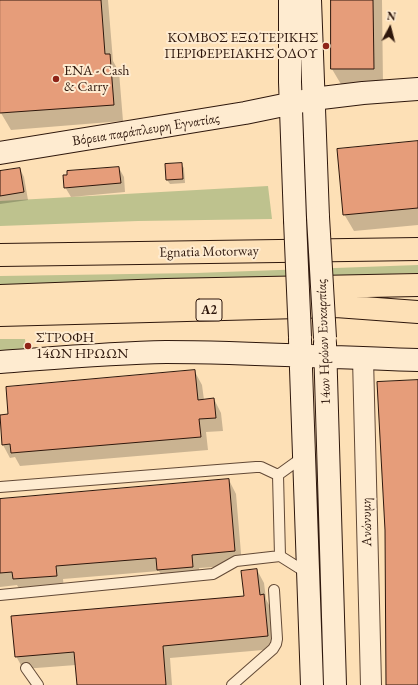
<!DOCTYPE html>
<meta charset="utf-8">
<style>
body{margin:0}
#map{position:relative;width:418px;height:685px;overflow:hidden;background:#fde0b6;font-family:"EB Garamond",serif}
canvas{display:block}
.north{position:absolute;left:370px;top:8px;width:40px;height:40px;-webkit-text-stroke:3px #feebd0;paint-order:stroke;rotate:7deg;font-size:11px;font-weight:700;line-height:16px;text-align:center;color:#2e170c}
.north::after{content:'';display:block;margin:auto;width:14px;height:18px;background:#2e170c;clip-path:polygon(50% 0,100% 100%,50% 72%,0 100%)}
</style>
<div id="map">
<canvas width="418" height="685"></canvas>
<div class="north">N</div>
</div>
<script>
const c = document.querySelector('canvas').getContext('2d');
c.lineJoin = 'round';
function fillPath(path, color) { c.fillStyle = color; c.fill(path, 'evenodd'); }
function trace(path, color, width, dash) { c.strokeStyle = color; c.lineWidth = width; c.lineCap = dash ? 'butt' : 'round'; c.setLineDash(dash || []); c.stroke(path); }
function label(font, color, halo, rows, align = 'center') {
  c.font = font + ' "EB Garamond",serif'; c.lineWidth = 4; c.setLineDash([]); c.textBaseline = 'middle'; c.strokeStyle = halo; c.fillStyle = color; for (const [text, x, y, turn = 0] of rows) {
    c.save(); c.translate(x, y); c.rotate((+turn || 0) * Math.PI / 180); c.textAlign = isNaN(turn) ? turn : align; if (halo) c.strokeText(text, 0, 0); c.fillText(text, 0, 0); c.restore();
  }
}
fillPath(new Path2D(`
 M268,186l4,33 -134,2 -138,5v-25z
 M418,265v8l-315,11h-103v-8l196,-3z
 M0,339h25l1,10 -26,2z`), '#bec28e');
fillPath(new Path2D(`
 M0,0h108l5,61 6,11 4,49 -112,9 -10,-17z
 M332,0h50l1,85 -41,1 -10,-17z
 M418,142v83l-64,6 -10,-17z
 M181,164l3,4 1,15 -15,1 -3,-4z
 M119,168l5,9 1,15 -54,5 -6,-10z
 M20,169l4,8 4,23 -28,4v-32z
 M195,372l7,13 2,15 10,-1 7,14 2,18 -17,1 2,18 -188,16 -5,-9 -5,1 -7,-13 6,-30z
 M229,480l7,14 6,71 -43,3 1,12 -34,3 -7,-12 -96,8 1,10 -43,3 -4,-7 -17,2v-87z
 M257,570l7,13 2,16 5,10 4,40 -105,9 2,27h-94l-2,-20 -53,4 -7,-13 229,-59z`), '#0003');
const building = new Path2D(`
 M0,0h101l4,54h5l4,51 -114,8z
 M331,0h42l1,69h-43z
 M418,141v67l-75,7 -6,-66z
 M182,163l1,16 -17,1 -1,-16z
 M119,167l2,16 -57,5 -1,-13h4v-4z
 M20,168l4,24 -24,4v-25z
 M195,370l3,30 16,-2 2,20 -17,1 2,18 -190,16 -1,-9 -8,1 -2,-30 8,-1 -2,-27z
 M418,380v305h-32l-1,-155 -8,-148z
 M229,479l6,72 -43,4 1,12 -36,3 -1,-12 -100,8 1,10 -44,3 -1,-7 -12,1v-74z
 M257,569l3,26 4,-1 4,42 -105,10 3,39h-89l-3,-33 -59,5 -4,-41 233,-20 -3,-25z`);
fillPath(building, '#e69d7a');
trace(building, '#2e170c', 1);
const lane = new Path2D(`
 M303,457l-25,18 2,81 27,17
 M0,487l256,-20h5l17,8
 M0,595l213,-21 23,-13 44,-5
 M26,668l12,17
 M232,685l41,-36 3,-5 1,-5 -3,-49`);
const street = new Path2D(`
 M363,358l8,327`);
const secondary = new Path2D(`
 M290,0v82l5,138
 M310,0l8,217
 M0,153l245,-40 68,-14 50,-6 55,-4
 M300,340l12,345
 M325,343l10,342
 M0,362c55,-4 111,-9 166,-10 84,0 168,6 252,8`);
const highway = new Path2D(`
 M0,255l418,-6
 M0,296l166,-6 252,-5
 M0,315l336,-9 82,6`);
trace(lane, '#624936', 12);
trace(street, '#624936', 22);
trace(secondary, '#2e170c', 24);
trace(highway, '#2e170c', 24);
trace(lane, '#feebd0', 10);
trace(street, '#feebd0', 20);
trace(secondary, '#feebd0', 22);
trace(highway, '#fde0b6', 22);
const secondaryBridge = new Path2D(`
 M318,217l7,121
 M295,220l5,117`);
trace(secondaryBridge, '#2e170c', 24, []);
trace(secondaryBridge, '#feebd0', 22);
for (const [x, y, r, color] of [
 [326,46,4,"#8f2418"],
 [56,79,4,"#8f2418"],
 [28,346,4,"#8f2418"]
]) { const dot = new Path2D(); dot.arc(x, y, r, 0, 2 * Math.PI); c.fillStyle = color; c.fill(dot); trace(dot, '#feebd0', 1.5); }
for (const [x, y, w] of [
 [209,310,26]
]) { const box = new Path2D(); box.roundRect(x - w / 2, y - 11, w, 22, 3); c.fillStyle = '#feebd0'; c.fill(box); trace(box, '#2e170c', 1); }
label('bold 13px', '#2e170c', null, [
 ["Α2",209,310]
]);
label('14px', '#2e170c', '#feebd0', [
 ["ΚΟΜΒΟΣ ΕΞΩΤΕΡΙΚΗΣ",318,38,"right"],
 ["ΠΕΡΙΦΕΡΕΙΑΚΗΣ ΟΔΟΥ",318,54,"right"],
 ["ENA - Cash",64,71],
 ["& Carry",64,87],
 ["ΣΤΡΟΦΗ",36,338],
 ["14ΩΝ ΗΡΩΩΝ",36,354]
], 'left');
label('14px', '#2e170c', '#feebd0', [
 ["Βόρεια παράπλευρη Εγνατίας",146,130,-9],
 ["Egnatia Motorway",209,252,-1],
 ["14ων Ηρώων Ευκαρπίας",324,342,-92],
 ["Ανώνυμη",367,522,-91]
]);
</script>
